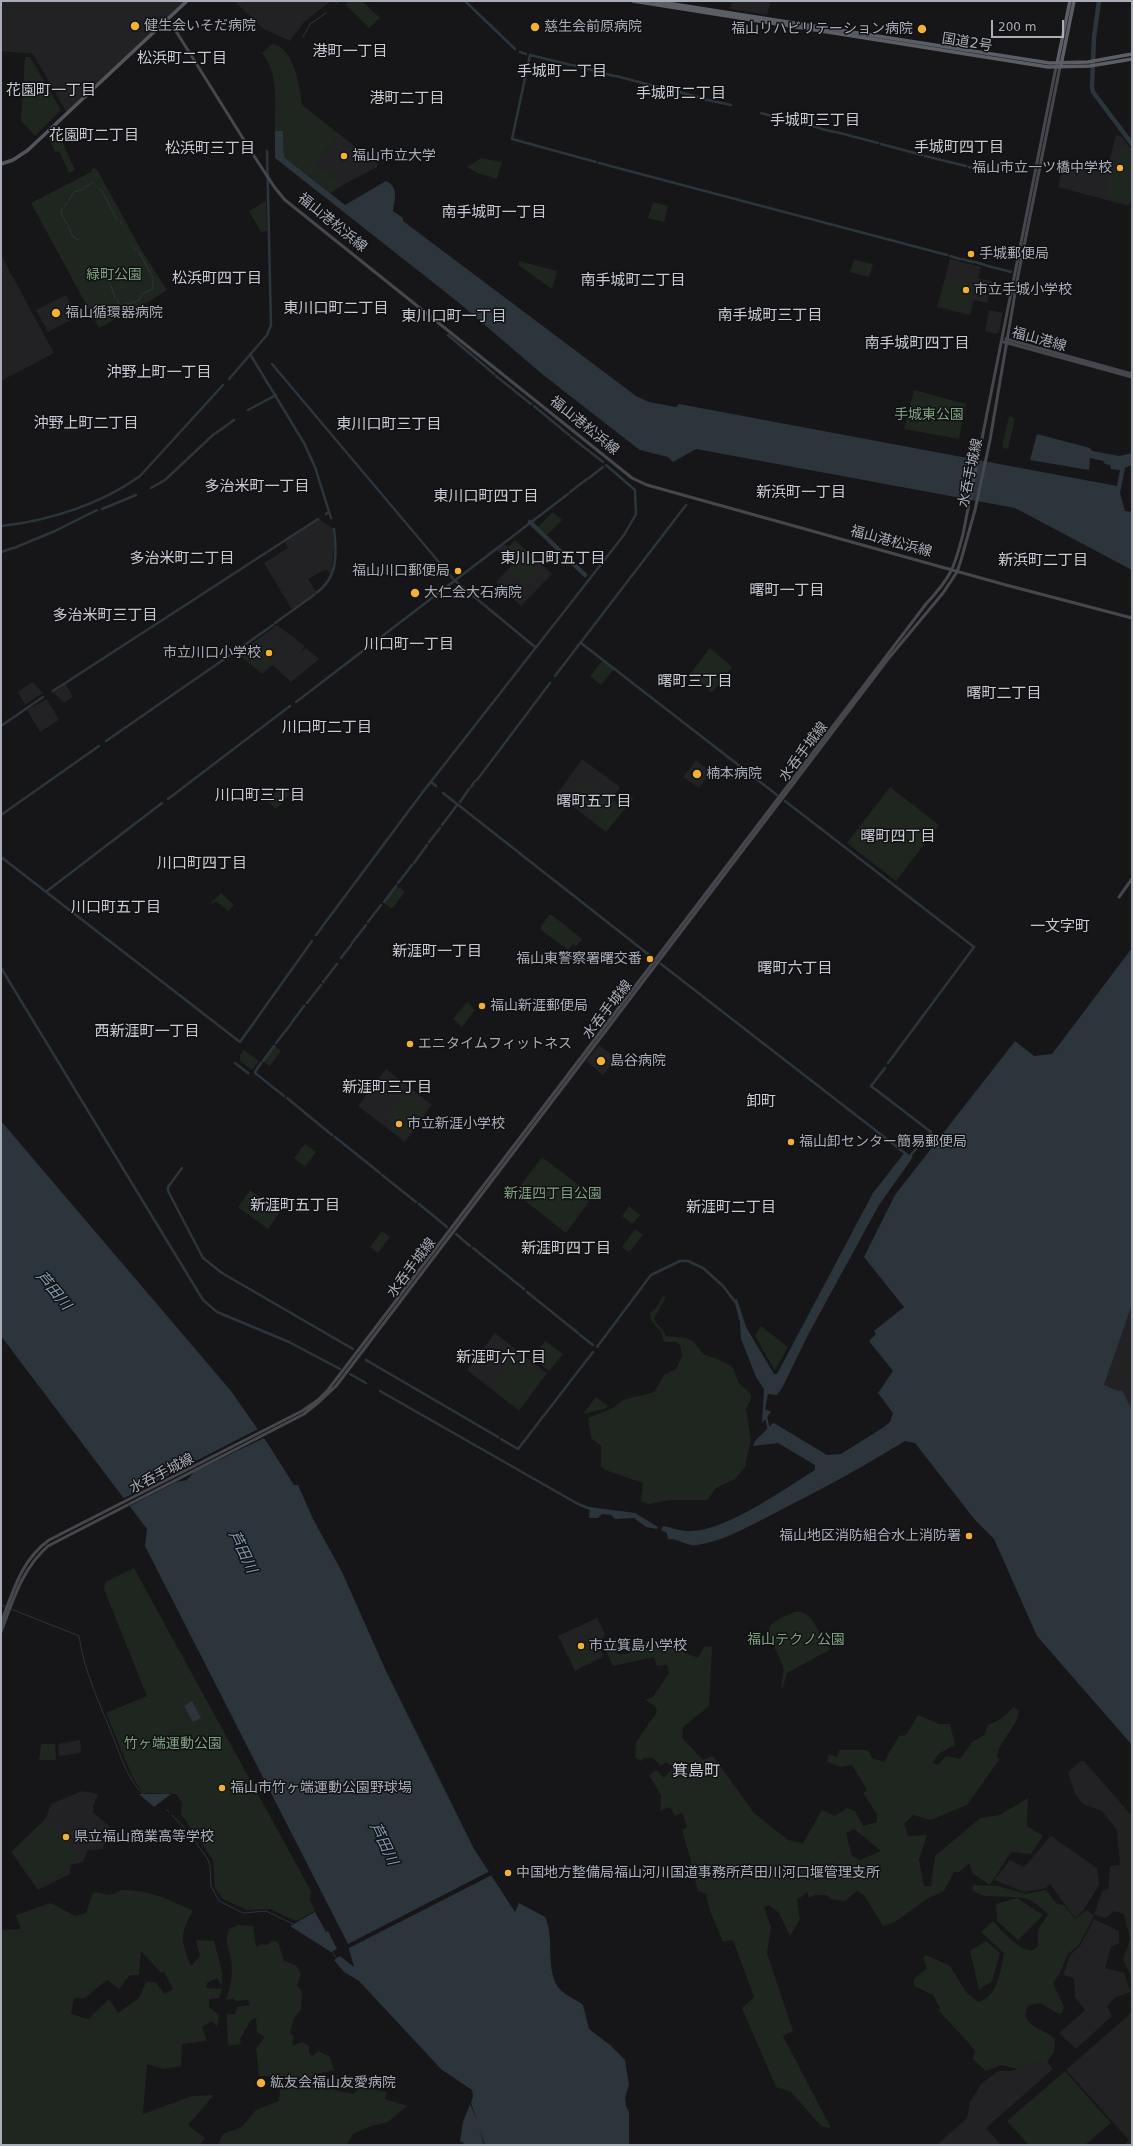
<!DOCTYPE html>
<meta charset="utf-8">
<style>
body{margin:0}
#map{position:relative;width:1133px;height:2146px;overflow:hidden;background:#161618;font-family:"DejaVu Sans",sans-serif}
canvas{display:block}
.frame{position:absolute;inset:0;border:2px solid #a8adb8;pointer-events:none}
.scale{position:absolute;left:991px;top:20px;width:73px;height:18px;box-sizing:border-box;border:2px solid #a8adb8;border-top:0;padding-left:5px;font-size:12px;line-height:14px;white-space:nowrap;color:#a8adb8;-webkit-text-stroke:3px #111113;paint-order:stroke}
</style>
<div id="map">
<canvas width="1133" height="2146"></canvas>
<div class="frame"></div>
<div class="scale">200 m</div>
</div>
<script>
const c = document.querySelector('canvas').getContext('2d');
c.lineJoin = 'round';
function fillPath(path, color) { c.fillStyle = color; c.fill(path, 'evenodd'); }
function trace(path, color, width, dash) { c.strokeStyle = color; c.lineWidth = width; c.lineCap = dash ? 'butt' : 'round'; c.setLineDash(dash || []); c.stroke(path); }
function label(font, color, halo, rows, align = 'center') {
  c.font = font + ' "DejaVu Sans","Noto Sans JP",sans-serif'; c.lineWidth = 3; c.setLineDash([]); c.textBaseline = 'middle'; c.strokeStyle = halo; c.fillStyle = color; for (const [text, x, y, turn = 0] of rows) {
    c.save(); c.translate(x, y); c.rotate((+turn || 0) * Math.PI / 180); c.textAlign = isNaN(turn) ? turn : align; if (halo) c.strokeText(text, 0, 0); c.fillText(text, 0, 0); c.restore();
  }
}
fillPath(new Path2D(`
 M1,1h188l-122,112 -34,-59 -32,-3z
 M234,1h97l-27,21 -14,19 -26,-12z
 M732,1h39l-4,14 -37,-6z
 M339,134l39,30 -1,3 -34,18 -28,-22z
 M1116,135l6,2 10,13v44l-3,12 -71,-19 6,-24 42,10z
 M1,255l53,98 -53,28z
 M950,259l31,8 -3,11 14,3 -5,22 -13,-3 -4,15 -33,-8z
 M66,295l11,22 -29,15 -12,-22z
 M989,310l14,3 -4,19 -3,2 -11,-3z
 M319,519l14,9 1,18 -3,29 -5,-6 -18,10 8,13 -24,18 -28,-47 24,-15 -3,-6z
 M515,540l37,34 -31,32 -25,-24 16,-17 -16,-15 9,-6 3,3z
 M277,625l28,21 -5,7 6,-5 13,11 -28,23 -18,-17 -11,9 -24,-20z
 M32,682l11,11 -18,12 -7,-13z
 M66,684l7,13 -9,6 -10,-10z
 M47,699l12,21 -19,12 -13,-22z
 M582,759l38,28 -8,12 5,4 9,-11 6,5 1,2 -9,11 -14,-10 -17,22 -36,-28z
 M696,760l15,12 -12,16 -16,-11z
 M599,1045l18,13 -14,17 -17,-14z
 M386,1069l46,36 -27,37 -47,-36z
 M1132,1305v105l-10,-20 -3,1 -15,-6z
 M495,1333l52,40 -28,38 -52,-41z
 M597,1618l8,16 -6,11 4,12 -28,14 -17,-35z
 M80,1740l1,13 -22,3 -1,-12z
 M1081,1761h3l48,55v162l-9,-18 7,-21 -6,-25 -10,-3 -8,7 -12,-3 8,-24 6,-2 2,-23 10,-1 -3,-35 -15,-19 -19,-7 -8,-10 -7,-22z
 M82,1791l16,3 -5,12v6l16,14 -6,23 -15,1 -5,12 -12,3 -1,9 -32,16 -27,-38 35,-34 5,-14z
 M1051,1836l46,32 2,17 -16,26 -8,7 -25,-34 -4,4 -22,4 -30,-12 16,-20 14,7z
 M1094,1919l25,12v12l-8,4 -6,21 19,5 7,19 -15,5 -9,9 5,10 -36,33 -17,-16 26,-23 -10,-13 -1,-19 -11,-3 7,-20 10,-9z
 M1132,2012v133h-8l5,-5 -63,-70z
 M1047,2062l6,7 -67,59 15,17h-64l30,-27 3,-16 11,-18 17,-13h13l22,-8z`), '#222225');
fillPath(new Path2D(`
 M349,1h13l18,17 -11,10 -24,-24z
 M272,44c22,2 28,44 30,61l37,29 -24,29 28,22 -13,8 -46,-36 -1,-26h-8c0,-24 4,-59 -13,-78z
 M25,57h5l31,53 -26,26 -14,-15z
 M55,132l5,5 15,33 -6,3 -10,-22 -4,1 -7,-15z
 M1122,148l8,3 1,3 -3,10 -5,-1 9,3v26l-3,13 -19,-6 -4,-10 6,-28 4,1 3,-11z
 M481,158l21,4 -5,17 -20,-6 -10,-6z
 M93,167l5,4 42,77 27,42 -17,11 -51,27 -68,-125 60,-31z
 M266,201l1,30 -6,1 -12,-21z
 M653,202l15,4 -4,16 -16,-4z
 M854,260l19,4 -4,13 -19,-5z
 M519,261l38,10 -5,18 -34,-24z
 M946,278l28,7 -8,27 -27,-6z
 M914,390l52,14 -7,35 -55,-10z
 M1009,416l6,2 -7,31 -6,-2z
 M553,512l9,8 -15,15 -9,-8z
 M515,541l21,20 -3,3 8,7 -10,10 -6,2 -14,-13 4,-5 -14,-12z
 M261,641l17,17 -14,13 -7,-2 -15,-13z
 M710,648l22,19 -20,26 -22,-19z
 M603,660l11,9 -13,16 -11,-9z
 M584,785h3l21,15 -13,18 -23,-17z
 M282,786l8,8 -14,15 -9,-8z
 M890,787l49,38 -43,56 -49,-38z
 M610,799l14,11 -18,22 -13,-10z
 M397,886l8,6 -13,17 -8,-6z
 M221,893l13,12 -6,6 -12,-10 -4,3 -1,-1z
 M549,915h3l30,24 -6,7 -3,-2 -5,6 -27,-20v-4z
 M467,1002l8,8 -13,17 -9,-8z
 M275,1046l6,5 -11,15 -7,-4z
 M244,1050l15,11 -7,9 -12,-9v-6z
 M407,1093l21,16 -23,30 -20,-15z
 M305,1144l11,8 -11,15 -11,-9z
 M542,1157l51,39 -27,37 -51,-40z
 M250,1190l30,22 -12,17 -30,-22z
 M629,1206l11,9 -8,9 -10,-8z
 M635,1229l8,6 -14,17 -7,-5z
 M382,1231l8,6 -12,16 -8,-6z
 M663,1296l3,1 -12,21c2,7 9,10 12,18l20,2 7,3 11,14 11,3 16,8 3,4 4,12 13,12v5l-5,10 5,31 -5,21v5l-11,13 -19,9 -9,12h-37l-22,4 -7,-3 2,-18 -38,-13 -4,-4v-20l-10,-8 -3,-20 25,-10 10,-8 31,-8 10,-17 12,-6 6,-13 -2,-11 -4,-3h-12c-1,-3 -2,-7 -3,-10 -5,-7 -11,-9 -11,-19l7,-6z
 M761,1326l27,21 -13,24 -20,-35z
 M545,1341l18,13 -14,17 -17,-13z
 M517,1356l26,17 1,3 -25,34 -26,-23z
 M596,1397l12,9 -3,3 -22,5z
 M134,1568l177,323 -1,9 5,11 -19,10 -26,-12 -23,1 -24,-11 -8,-11 -2,-28 -32,-46 1,-11 -6,-9 -33,-1 -10,-15 -27,-65 41,-17 -43,-107 1,-7z
 M795,1612c20,-3 23,27 36,37l-44,24 -5,17c-2,-8 3,-17 1,-24 -11,-31 -31,-38 12,-54z
 M615,1638l6,7 -4,9h10l26,-15 45,19 7,-12 7,1 -3,59 -26,21 -1,11 21,22 10,-4 41,57 34,27 15,3 19,-33 13,6 12,-8 8,3 8,15 14,-4v-8l-14,-21 4,-3 -15,-25 -11,2 -14,-5 2,-8 8,3 2,-7h29l4,8 12,4 15,-26 7,-1 12,-20 21,9h11l5,21 -17,9 -5,9 5,2 8,-9 14,3 12,-17 12,-7 4,-10 13,-6 13,-12 5,4c-2,17 -19,28 -22,45l2,4 -32,45 -36,15 -18,-5 -9,9 4,12 19,-1 -8,25 5,26h7l4,-30 45,-38 20,-3 28,-17 -1,28 16,10 -12,18 -20,-2 -21,33 -17,-11 -4,-11 -10,9h-5l-10,19 -17,8 -32,23 -12,4 -19,-31 -7,-4 -12,10 -14,-2 -5,-4h-11l-6,3 -2,-6 -10,8 3,19 -10,17 -11,-23 -10,-8 -5,2 7,20 -4,26 26,78 -10,5 48,92 -9,-1 -31,-35 -15,-5 -34,-79 12,-11 -21,-57 -10,2 -13,-31 -4,-17 -8,-3 -4,-15 -4,-4 1,-11 -9,-31 5,-3 -5,-14 -7,3 -5,-9 -10,4 1,-16 -12,-20 7,-5 8,8 9,-11 -7,-5 -5,4 -8,-8h-9l-3,3 -6,-4 1,-15 21,-30 -2,-6 -10,-6 8,-3 16,-24 -2,-8 -10,1 -3,-9 -41,9 -9,-19 4,2zM854,1829l27,22 -21,9 -8,-4 -6,-23z
 M590,1643l2,1 6,14 -23,12 -7,-17z
 M41,1744h14l1,16h-17z
 M43,1822l8,1 17,16 -2,3 11,12 -1,4 -8,5 -5,10 -26,14 -25,-35z
 M973,1885l25,1 28,8 20,-4 11,14 7,1 11,14 12,-9 7,6 -15,29 -11,9 -8,19 -7,10 11,24 -2,6 -3,1 -19,-11 -11,2c-14,19 16,24 26,34l-1,13 -7,10 -14,1 -16,6 -16,-4 -15,6 -13,-12 2,-8c-11,-15 -24,-26 -36,-40l1,-3 -7,-13 -19,-9v-7l13,-11 -4,-10 3,-3 24,11 16,26 12,10c19,-3 23,-33 26,-49l-23,-21 12,-11c8,8 33,40 45,25v-16l10,-16c-6,-5 -12,-11 -18,-14 -15,-7 -49,2 -58,-11z
 M122,1890c28,0 46,9 71,21 -14,24 -12,29 -2,55l9,-10 -4,-16 18,1 8,31v14l-5,-8 -10,5 -1,5 16,1 -3,9 -10,1v8l10,8 -2,12 -5,-6 -10,6 5,14 -25,3 -1,22 -17,3 -17,-5 -4,50 49,-18 22,-1 -26,30 17,13 -5,7h-199v-215l20,-1 -5,-14 35,-12 24,13 11,-3 7,-20c15,-2 11,7 29,-3zM141,1951l20,22 3,-1 9,17 -9,5 -8,-12h-10l-7,16 -21,15 -9,-14 -21,20 -17,-5 3,-16h11l22,-18 12,9 11,-14h9z
 M1017,1898l26,17 -25,25 -21,-19 -1,-17z
 M238,1925l15,1 3,21 6,-3 5,1 5,-4 6,1 6,19 12,4 5,9 -4,12 5,5 -1,19 -7,8 -4,15 4,3 -2,10 10,-4 7,4v7l4,3 5,-5 12,6 4,13 -17,4v12l36,8 9,-8 25,6 -2,7 22,7 -19,16 -17,4 -18,8 -6,11h-129l5,-11 19,-7 14,-17 23,-9 1,-12 20,-2 -3,-11h-38l-3,-28 9,-11 -8,-5 -1,-14 -5,2 -11,19 1,5 -13,2 -1,-32h8l2,-7 13,-2 -2,-5 -13,1 -2,-3 -7,2c5,-14 7,-26 5,-41 -2,-14 -7,-15 -2,-30z
 M986,1941l14,12 -8,28 -13,9 -9,-39z
 M1065,2071l46,52 -26,22h-56l-22,-24z`), '#1e261f');
fillPath(new Path2D(`
 M275,131h8l1,26 61,48 41,-24c13,6 9,18 7,30l10,7v3l233,175 13,6 27,5 3,-3 438,82 3,-16 -9,-1 -1,-4 -5,-1 -2,-3 -13,-3 -1,12 -59,-10 7,-26 53,14 2,3 27,5 13,-3v12l-7,3 -5,25 5,18 7,1v58l-117,-62 -319,-59 -23,13 -5,-5 -28,-7 -12,-9 -86,-67 -84,-72 -183,-144z
 M1132,948v357l-28,80 15,6 3,-1 10,20v335l-95,-109 -43,-97 -19,-19 -60,-77 -10,-2c-42,26 -85,49 -130,72 -24,12 -50,28 -78,32 -9,2 -19,-7 -29,-6l-1,-6 -6,-3 2,-4c10,2 20,6 30,5 36,-2 91,-42 122,-61v-5l-37,-22 -25,3 2,-5 17,-17 2,-1 53,32 14,-1 43,-27 6,-5 3,-9 -15,-20 15,-22 -24,-30 7,-7 -2,-3 30,-24 -40,-50 31,-62 120,-154 19,15 18,-2z
 M1,1121l230,270 37,53 26,41h4l15,34 29,53 44,99 88,178 41,63 4,-9 26,14c10,21 0,50 13,70 5,8 18,12 25,18l6,24 21,16 15,15 4,25 -4,13 1,8 3,6v33h-144l-6,-18 5,18h-20l-1,-3h-3l3,-20 7,-18 7,16 -6,-17 2,-7 -1,-6 -31,-21 -82,-88 -15,-9 -10,-12 6,-4 14,11 -7,-25 -202,-396 2,-17 -146,-193z
 M905,1152l8,5 -34,48 -70,128 -27,55 -5,7 -9,-1 -3,15 6,3 -9,11 2,-34 -8,-12 -15,-38 -1,-17 -6,-22 3,-1 9,28 28,47h3l96,-181z
 M590,1507l45,6 23,14 -1,2 -11,-2 -12,-9 -19,1 -4,-4 -9,-1 -4,4h-9z
 M192,1701l9,17 -8,4 -9,-16z
 M139,1794h32l-17,13z
 M315,1912l11,20 2,-1 9,18 -6,3 -41,-26z`), '#2c353c');
fillPath(new Path2D(`
 M260,1428l6,9 -72,35 -7,8 -11,2 -48,25 -6,-8 47,-24 8,-9 11,-1z
 M490,1871l2,4 -145,74 -1,-4z`), '#161618');
trace(new Path2D(`
 M336,4l3,-3
 M303,37l7,-13 16,-11
 M85,187l7,-4
 M99,189l3,2 15,29
 M69,200l5,-8 10,-3
 M64,207l3,-4
 M62,209l-1,4 6,11
 M120,221l2,3
 M68,226l5,11 6,3
 M132,246l5,4
 M139,252l14,26
 M97,266l7,6 1,3
 M106,277l4,7
 M111,286l4,12
 M117,300l2,4
 M126,303l2,1 11,-4 3,-6 11,-5v-9
 M122,304h1
 M1,1605l5,2
 M11,1609l68,27c5,35 20,66 33,98 8,20 15,45 31,60
 M167,1810l2,2
 M172,1815l18,19 17,24 3,7 1,21 8,15 24,12 23,-2 27,13
 M331,1950l6,9`), '#2c353c', 1);
trace(new Path2D(`
 M465,1l50,48
 M520,52l6,2
 M571,65l-41,-10 -18,84 84,23
 M573,65l41,11
 M616,76l42,11
 M660,87l42,11
 M703,99l28,6
 M761,113l29,8
 M793,121l27,7
 M822,129l12,3
 M836,132l42,11
 M881,144l41,11
 M925,156l41,10
 M599,163l348,92
 M969,167l12,3
 M950,256l10,3
 M962,259l11,3
 M975,262l20,6
 M996,268l15,4
 M448,335l46,39
 M250,354l54,89 11,24 16,51
 M272,364l182,216 81,67
 M496,376l35,28
 M229,379l38,-44 4,-10 -4,-174
 M534,406l35,29
 M248,410l28,-15
 M216,433l18,-13
 M571,437l32,25
 M589,478l14,-11
 M151,488l14,-8 49,-46
 M570,492l17,-13
 M102,509l34,-14
 M326,514l3,-2
 M1,526c48,-5 100,-22 139,-50l83,-91
 M57,530l40,-20
 M14,548l41,-17
 M1,552l12,-4
 M316,593c22,-15 21,-39 18,-64
 M275,623l39,-28
 M581,643l196,152
 M236,651l37,-26
 M555,676l131,-171
 M53,691l265,-172
 M296,702l272,-208
 M1,726l42,-29
 M106,741l127,-88
 M477,780l73,-97
 M431,782l5,4
 M471,787l4,-6
 M443,793l210,165
 M168,799l122,-93
 M785,801l189,146 -86,116
 M460,802l9,-13
 M1,815l98,-69
 M442,825l15,-20
 M429,842l11,-14
 M1,857l239,185 72,-101
 M414,863l13,-18
 M398,883l14,-18
 M47,891l115,-88
 M384,902l12,-16
 M368,922l13,-17
 M316,935l106,-142 202,-258 12,-21 -1,-24 -29,-25
 M352,943l14,-18
 M341,958l10,-13
 M661,964l245,190
 M1,968l202,332 14,12 72,30 51,27
 M323,982l14,-18
 M307,1003l14,-18
 M292,1022l12,-16
 M276,1043l15,-19
 M263,1061l11,-15
 M235,1063l13,10
 M885,1068l-14,18 60,46 -22,25
 M255,1072l6,-9
 M255,1073l29,23
 M287,1098l45,37
 M335,1137l45,36
 M182,1168l-14,19v4l35,67 19,15 131,76
 M382,1175l34,27
 M419,1204l28,23
 M456,1234l14,12
 M473,1248l51,41
 M527,1292l51,41
 M580,1335l13,10
 M597,1347l54,-72 29,-14h8l15,7 20,18 13,17
 M366,1360l132,77
 M350,1374l16,9
 M380,1391l198,113 13,5
 M766,1417l3,13
 M501,1439l17,10 75,-97`), '#2c353c', 2.5);
trace(new Path2D(`
 M1099,1l-5,36 -2,50 1,5 39,52
 M530,522l55,53`), '#2c353c', 4.5);
trace(new Path2D(`
 M169,20l85,136 21,32 10,12 347,278 15,7 359,100 126,33
 M1006,339l126,35
 M1004,342l128,35
 M1119,897l13,-18
 M1,1623c12,-31 20,-63 48,-83l253,-129 16,-11 10,-10 598,-786c25,-27 28,-35 37,-70l93,-467
 M1,1632c12,-32 21,-63 47,-86l256,-132 15,-12 17,-16 552,-727 55,-66 14,-21 4,-12 14,-50 15,-70 28,-164 42,-209`), '#45474d', 3);
trace(new Path2D(`
 M1,164l12,-4 15,-10 159,-149`), '#53555c', 3.5);
trace(new Path2D(`
 M633,1l415,66 42,-1 42,-7
 M654,1l395,62 39,-1 44,-8
 M1057,64l13,-63
 M1061,65l13,-64`), '#5b5e65', 3.5);
for (const [x, y, r, color] of [
 [135,26,5,"#f2b134"],
 [535,27,5,"#f2b134"],
 [922,29,5,"#f2b134"],
 [344,156,4,"#f2b134"],
 [1120,168,4,"#f2b134"],
 [971,254,4,"#f2b134"],
 [966,290,4,"#f2b134"],
 [56,313,5,"#f2b134"],
 [458,571,4,"#f2b134"],
 [415,593,5,"#f2b134"],
 [269,653,4,"#f2b134"],
 [697,774,5,"#f2b134"],
 [650,959,4,"#f2b134"],
 [482,1006,4,"#f2b134"],
 [410,1044,4,"#f2b134"],
 [601,1061,5,"#f2b134"],
 [399,1124,4,"#f2b134"],
 [791,1142,4,"#f2b134"],
 [969,1536,4,"#f2b134"],
 [581,1646,4,"#f2b134"],
 [222,1788,4,"#f2b134"],
 [66,1837,4,"#f2b134"],
 [508,1873,4,"#f2b134"],
 [261,2083,5,"#f2b134"]
]) { const dot = new Path2D(); dot.arc(x, y, r, 0, 2 * Math.PI); c.fillStyle = color; c.fill(dot); trace(dot, '#111113', 1.5); }
label('14px', '#a8adb8', '#111113', [
 ["健生会いそだ病院",144,26],
 ["慈生会前原病院",544,27],
 ["福山リハビリテーション病院",913,29,"right"],
 ["福山市立大学",352,156],
 ["福山市立一ツ橋中学校",1112,168,"right"],
 ["手城郵便局",979,254],
 ["市立手城小学校",974,290],
 ["福山循環器病院",65,313],
 ["福山川口郵便局",450,571,"right"],
 ["大仁会大石病院",424,593],
 ["市立川口小学校",261,653,"right"],
 ["楠本病院",706,774],
 ["福山東警察署曙交番",642,959,"right"],
 ["福山新涯郵便局",490,1006],
 ["エニタイムフィットネス",418,1044],
 ["島谷病院",610,1061],
 ["市立新涯小学校",407,1124],
 ["福山卸センター簡易郵便局",799,1142],
 ["福山地区消防組合水上消防署",961,1536,"right"],
 ["市立箕島小学校",589,1646],
 ["福山市竹ヶ端運動公園野球場",230,1788],
 ["県立福山商業高等学校",74,1837],
 ["中国地方整備局福山河川国道事務所芦田川河口堰管理支所",516,1873],
 ["紘友会福山友愛病院",270,2083]
], 'left');
label('14px', '#a8adb8', '#111113', [
 ["国道2号",967,43,9],
 ["福山港松浜線",332,223,39],
 ["福山港線",1039,340,15],
 ["福山港松浜線",584,426,39],
 ["水呑手城線",971,473,-78],
 ["福山港松浜線",891,542,15],
 ["水呑手城線",804,752,-53],
 ["水呑手城線",608,1010,-52],
 ["水呑手城線",412,1268,-53],
 ["水呑手城線",162,1474,-27]
]);
label('14px', '#7fa381', '#111113', [
 ["緑町公園",114,275],
 ["手城東公園",929,415],
 ["新涯四丁目公園",553,1194],
 ["福山テクノ公園",796,1640],
 ["竹ヶ端運動公園",173,1744]
]);
label('15px', '#c9ccd4', '#111113', [
 ["港町一丁目",350,52],
 ["松浜町二丁目",182,59],
 ["手城町一丁目",562,72],
 ["花園町一丁目",51,91],
 ["手城町二丁目",681,94],
 ["港町二丁目",407,99],
 ["手城町三丁目",815,121],
 ["花園町二丁目",94,136],
 ["手城町四丁目",959,148],
 ["松浜町三丁目",210,149],
 ["南手城町一丁目",494,213],
 ["松浜町四丁目",217,279],
 ["南手城町二丁目",633,281],
 ["東川口町二丁目",336,309],
 ["南手城町三丁目",770,316],
 ["東川口町一丁目",454,317],
 ["南手城町四丁目",917,344],
 ["沖野上町一丁目",159,373],
 ["沖野上町二丁目",86,424],
 ["東川口町三丁目",389,425],
 ["多治米町一丁目",257,487],
 ["新浜町一丁目",801,493],
 ["東川口町四丁目",486,497],
 ["多治米町二丁目",182,559],
 ["東川口町五丁目",553,559],
 ["新浜町二丁目",1043,561],
 ["曙町一丁目",787,591],
 ["多治米町三丁目",105,616],
 ["川口町一丁目",409,645],
 ["曙町三丁目",695,682],
 ["曙町二丁目",1004,694],
 ["川口町二丁目",327,728],
 ["川口町三丁目",260,796],
 ["曙町五丁目",594,802],
 ["曙町四丁目",898,837],
 ["川口町四丁目",202,864],
 ["川口町五丁目",116,908],
 ["一文字町",1060,927],
 ["新涯町一丁目",437,952],
 ["曙町六丁目",795,969],
 ["西新涯町一丁目",147,1032],
 ["新涯町三丁目",387,1088],
 ["卸町",761,1102],
 ["新涯町五丁目",295,1206],
 ["新涯町二丁目",731,1208],
 ["新涯町四丁目",566,1249],
 ["新涯町六丁目",501,1358]
]);
label('italic 15px', '#7f9bb3', '#111113', [
 ["芦田川",53,1291,50],
 ["芦田川",242,1552,64],
 ["芦田川",383,1844,64]
]);
label('16px', '#c9ccd4', '#111113', [
 ["箕島町",696,1772]
]);
</script>
